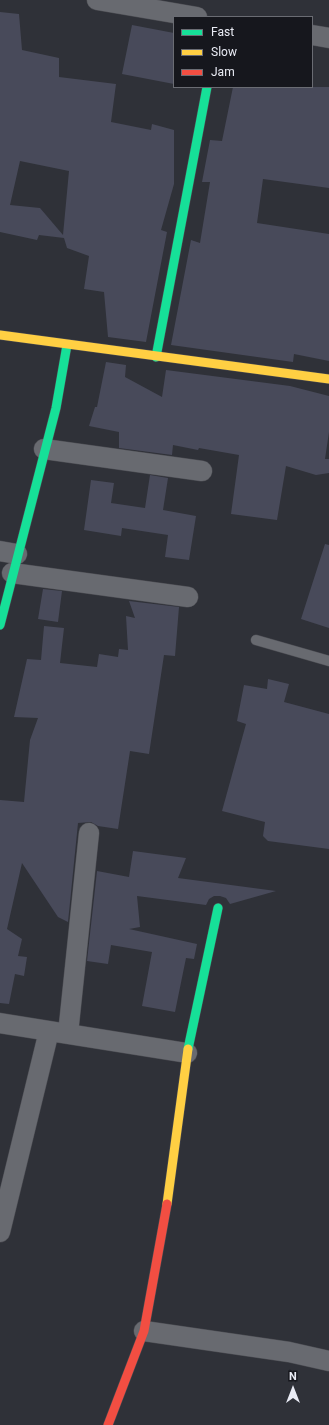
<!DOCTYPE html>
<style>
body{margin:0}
#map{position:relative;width:329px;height:1425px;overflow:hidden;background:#2f3138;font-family:Roboto,sans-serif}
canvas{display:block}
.legend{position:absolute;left:173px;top:16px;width:140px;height:72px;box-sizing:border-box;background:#16171d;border:1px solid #6a6c73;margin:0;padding:5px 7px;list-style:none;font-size:12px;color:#e9ebf4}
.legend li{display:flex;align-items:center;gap:8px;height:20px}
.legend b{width:20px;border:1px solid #6a6c73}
.north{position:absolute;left:273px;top:1369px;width:40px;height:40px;-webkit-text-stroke:3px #16171d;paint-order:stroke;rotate:0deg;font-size:11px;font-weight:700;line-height:16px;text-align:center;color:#e9ebf4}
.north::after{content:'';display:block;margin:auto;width:14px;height:18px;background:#e9ebf4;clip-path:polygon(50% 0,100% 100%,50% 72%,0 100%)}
</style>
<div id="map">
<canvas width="329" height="1425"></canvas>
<ul class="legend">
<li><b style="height:5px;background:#16e098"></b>Fast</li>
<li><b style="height:5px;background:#ffcf43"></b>Slow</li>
<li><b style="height:5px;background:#f24e42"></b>Jam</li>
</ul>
<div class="north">N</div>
</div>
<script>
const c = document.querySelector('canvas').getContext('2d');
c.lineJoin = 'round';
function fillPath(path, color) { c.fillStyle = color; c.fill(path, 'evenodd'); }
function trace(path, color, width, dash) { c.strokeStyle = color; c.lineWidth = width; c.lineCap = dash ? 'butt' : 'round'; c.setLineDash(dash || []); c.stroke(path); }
fillPath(new Path2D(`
 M0,12l19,2 3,36 37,8v19l57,7 -5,38 40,8 1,-6 22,6v54l-13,46 6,2 -21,110 -38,-5 -4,-45 -20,-3 5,-33 -22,-8 -3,-10 -25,-3 -2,5 -37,-8zM20,161l49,10 -6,64 -23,-27 -30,-3z
 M132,25l42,8v51l-52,-10z
 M233,87h96v101l-66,-9 -6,44 72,11v127l-35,-7 -1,8 -122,-17 20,-105 9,3 10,-61h-8l8,-42 12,1z
 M106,362l20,3 -1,12 37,20 4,-27 124,16 39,10v36l-4,27h4v14l-13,2 -30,-9 -9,54 -46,-6 8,-59 -40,-7 -1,2 -25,-5 -1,10 -53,-7v-16l-30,-6 6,-19h2z
 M150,475l18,3 -5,32 33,6 -7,44 -24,-3 3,-22 -46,-7 -1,8 -37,-6 7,-50 23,3 -3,20 34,5z
 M325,544l4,1v83l-28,-9z
 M43,589l19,2 -4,31 -20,-3z
 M129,601l50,6 -4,49 -11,-1 -15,99 -19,-3 -12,78 -20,-3 -7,-4 -13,1 -10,99 -10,-5 -36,-54 -15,66 15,10 -4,17 9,1 -3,19 -9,-2 -6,30 -9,-1v-203l24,2 6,-62 8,-22 -24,-1 13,-58 14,1 3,-34 20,2 -4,35 37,4 2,-13 19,3 1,-8 9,1 -2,-34 9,2z
 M268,679l21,5 -5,18 45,12v135l-61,-8 -5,-5 2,-14 -43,-11 24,-87 -9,-3 7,-36 23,4z
 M133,851l53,7 -8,20 98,13 -46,13 -4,-6 -6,-2h-6l-5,3 -3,6 -69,-9 3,31 -11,2 68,15 -3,15 -8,-1 -11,54 -33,-6 10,-54 -41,-7 -3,19 -21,-3 10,-90 32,6z`), '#484a5a');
const lane = new Path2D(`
 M256,640l73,21`);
const street = new Path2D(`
 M97,0l100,17
 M312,35l17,3
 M44,449l158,22
 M0,551l17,3
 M12,573l176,24
 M0,1023l187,30
 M68,1034l21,-201
 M0,1232l49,-201
 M144,1331l145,21 40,9`);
const fast = new Path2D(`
 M156,357l51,-270
 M0,625l56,-217 11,-63
 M188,1049l30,-141`);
const slow = new Path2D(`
 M0,335l329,44
 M167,1204l21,-155`);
const jam = new Path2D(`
 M108,1425l36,-94 23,-127`);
trace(lane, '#4b4c52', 11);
trace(street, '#4b4c52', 21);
trace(fast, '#4b4c52', 10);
trace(slow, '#4b4c52', 10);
trace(jam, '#4b4c52', 10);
trace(lane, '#686a70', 10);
trace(street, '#686a70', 20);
trace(fast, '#16e098', 9);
trace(slow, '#ffcf43', 9);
trace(jam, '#f24e42', 9);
</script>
